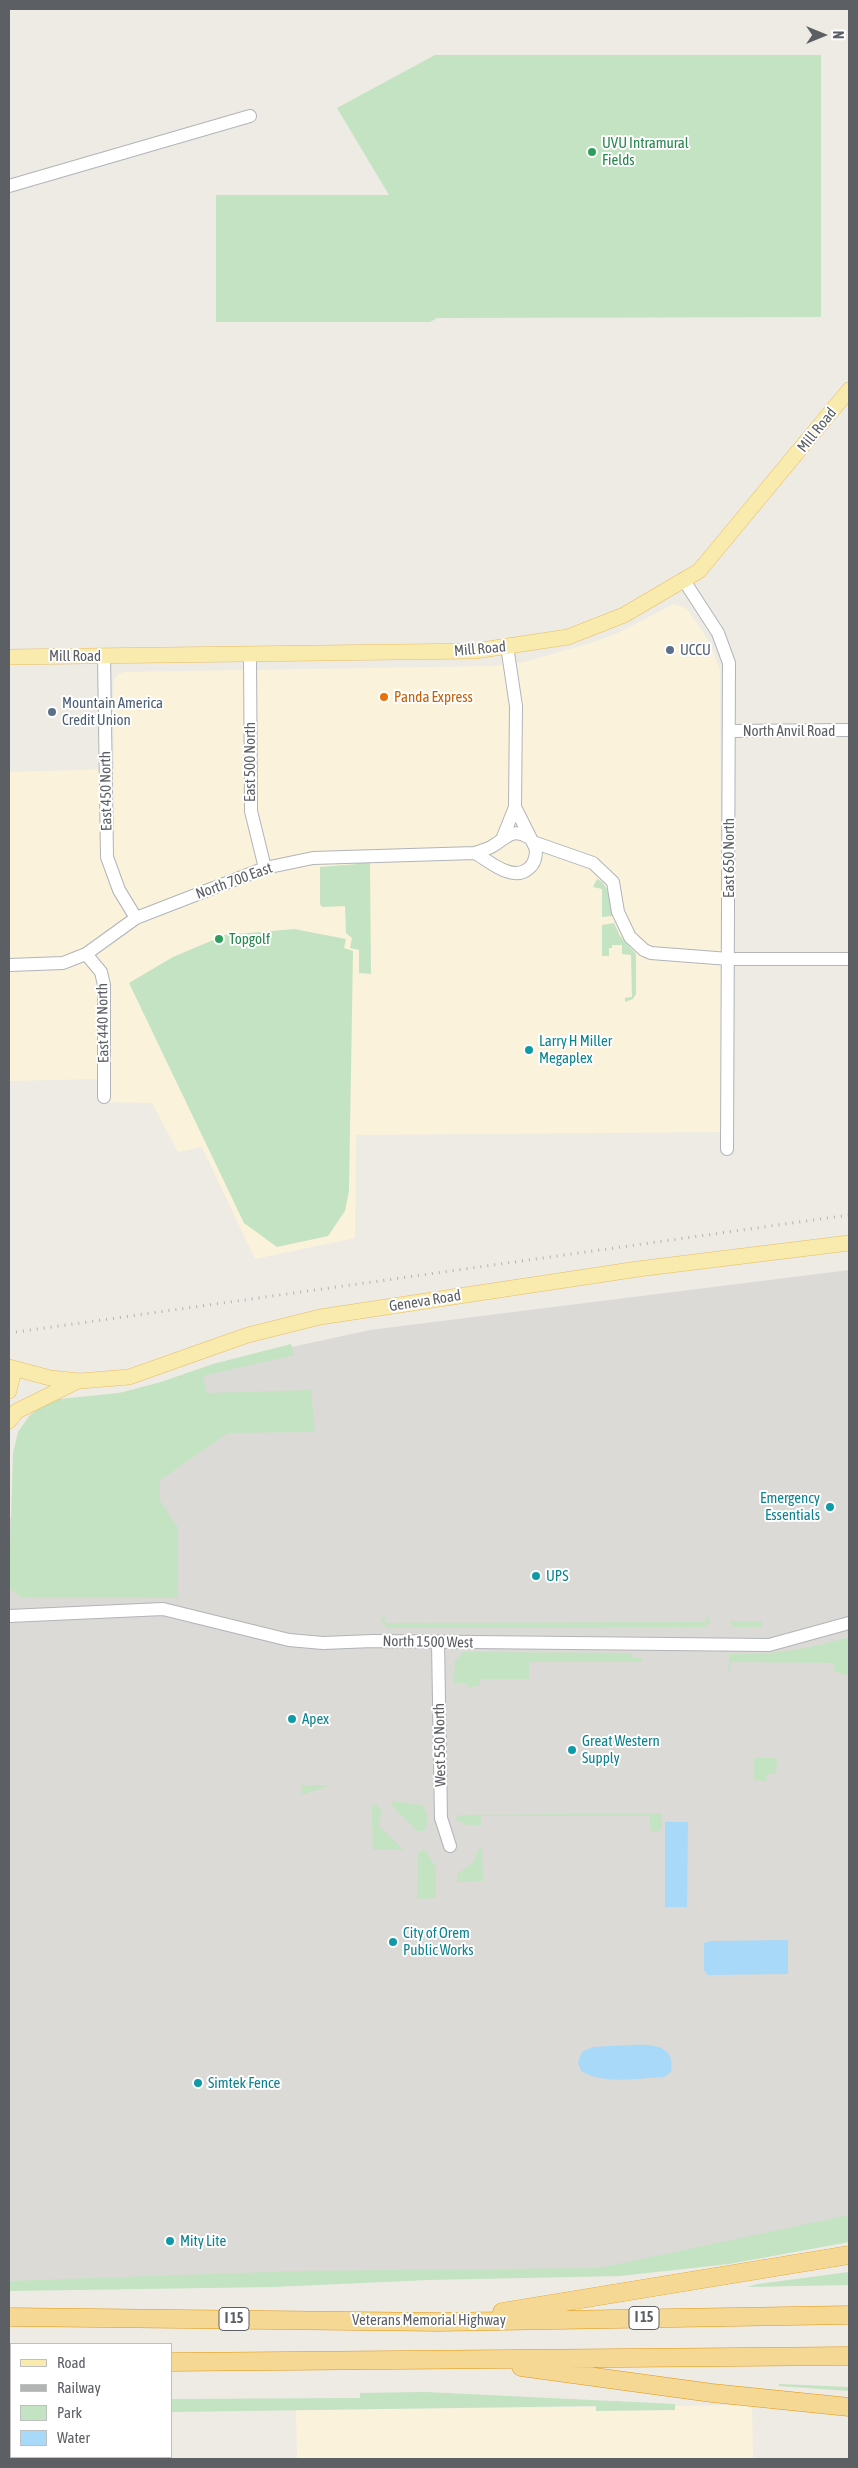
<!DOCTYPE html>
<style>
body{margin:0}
#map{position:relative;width:858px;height:2468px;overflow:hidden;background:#edebe4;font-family:"Asap Condensed",sans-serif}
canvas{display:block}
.frame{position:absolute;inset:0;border:10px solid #5c5f63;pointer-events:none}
.legend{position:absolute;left:10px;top:2343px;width:162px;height:115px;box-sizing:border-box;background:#fff;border:1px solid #bebfc1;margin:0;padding:6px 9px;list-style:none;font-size:15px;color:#5c5f63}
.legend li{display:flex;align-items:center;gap:10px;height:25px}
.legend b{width:25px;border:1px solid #bebfc1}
.north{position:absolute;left:798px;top:10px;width:50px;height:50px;-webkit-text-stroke:4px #fff;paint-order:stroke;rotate:90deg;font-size:14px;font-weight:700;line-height:20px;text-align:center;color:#5c5f63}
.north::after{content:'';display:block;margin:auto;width:18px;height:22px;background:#5c5f63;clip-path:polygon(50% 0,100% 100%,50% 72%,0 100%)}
</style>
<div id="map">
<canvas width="858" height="2468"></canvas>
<div class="frame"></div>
<ul class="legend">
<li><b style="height:6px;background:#f9eaad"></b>Road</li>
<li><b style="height:6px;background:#b2b3b3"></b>Railway</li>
<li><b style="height:14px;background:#c3e3c2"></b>Park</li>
<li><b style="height:14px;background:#a8d9f9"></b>Water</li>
</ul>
<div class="north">N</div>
</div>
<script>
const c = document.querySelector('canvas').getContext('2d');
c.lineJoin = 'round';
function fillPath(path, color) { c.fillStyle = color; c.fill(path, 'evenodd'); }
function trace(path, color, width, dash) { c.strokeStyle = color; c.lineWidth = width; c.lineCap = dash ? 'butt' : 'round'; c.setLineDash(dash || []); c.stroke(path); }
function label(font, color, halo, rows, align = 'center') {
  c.font = font + ' "Asap Condensed",sans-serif'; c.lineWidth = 4; c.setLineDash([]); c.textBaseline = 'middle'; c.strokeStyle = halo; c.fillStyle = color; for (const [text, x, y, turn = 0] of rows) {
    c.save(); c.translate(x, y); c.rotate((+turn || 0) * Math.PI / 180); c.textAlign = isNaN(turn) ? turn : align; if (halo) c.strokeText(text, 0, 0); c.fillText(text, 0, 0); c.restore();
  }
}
fillPath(new Path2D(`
 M674,604l13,5 14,20 11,19 8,23 2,461 -366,3 -1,103 -100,21 -53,-112 -24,5 -26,-49 -54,-1 -1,-23 -88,2v-309l105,-3 -1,-86 4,-8 7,-3 370,-6 30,-4 67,-19 27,-10z
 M752,2405l1,54h-456l-1,-49z`), '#fbf2db');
fillPath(new Path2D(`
 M849,1270v950l-247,55 -593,6v-766l18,34 108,-158 83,-28 152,-33z`), '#dcdad6');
fillPath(new Path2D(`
 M435,55h386v262l-384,1 -7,4h-214v-127h173l-52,-87z
 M358,861l12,1 1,112 -12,-1v-23l-9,-2 2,-10 -6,-5 -1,-27 -23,1 -2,-3v-37l37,-3z
 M597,879c12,4 15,26 15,37l-10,1v-28l-9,-2z
 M614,923l6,13 16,18v40l-3,5 -8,3v-4l7,-1 -1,-42 -9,-1v-9h-10v3h-3v8h-7v-31z
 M294,929l52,10 -2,9 9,3 -4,240 -4,20 -17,25 -51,11 -33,-24 -115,-240 44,-26 52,-22z
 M291,1344l3,11 -91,21 4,17 104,-3 4,42 -87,1 -68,47v21l18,27v70l-158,-1 -11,-9 4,-135 5,-21 12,-17 20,-15 69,-7 42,-11 52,-18z
 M707,1613l3,10 -6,4 -317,1 -6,-8 3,-5 2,8 320,-1z
 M729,1621h33v6h-28z
 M849,1637v39l-15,-5 -1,-8 -102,-1 -1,9 -2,1 2,-18c47,0 74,-4 119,-17z
 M463,1652l169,1v5h10v4h-113v17h-49v7l-12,1 -2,-4h-12l1,-22z
 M754,1758h23l-1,16h-9v7l-13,-1z
 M301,1785h31l-31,10z
 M392,1801l30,4c6,6 7,19 2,26h-7l-26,-26z
 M376,1804l6,8 -4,13 26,25h-31l-1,-45z
 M662,1813v15l-5,4h-6l-2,-16h-168v9h-15l-9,-5 -1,-3 5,-2z
 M482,1847l1,34 -26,1v-8l16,-11 5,-13z
 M425,1849l11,19v30l-19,1 1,-46z
 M849,2215v27l-120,22 -109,12 -193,4 -153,7 -265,4v-10l286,-10 304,-3z
 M849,2272v13l-102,2 11,-3z
 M779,2384l70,3v4l-70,-5z
 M425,2392l250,12v6l-79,1v-5l-425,6v-13l189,-1v-5z`), '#c3e3c2');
fillPath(new Path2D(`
 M665,1822h23l-1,85h-22z
 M788,1940v34l-80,1 -4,-5v-27l7,-2z
 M610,2046c23,0 68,-10 61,26l-7,5c-25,1 -61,8 -83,-6l-3,-9 4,-10 10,-5z`), '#a8d9f9');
const minor = new Path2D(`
 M9,186l241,-70
 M683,579l35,54 11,30 -2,486
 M250,655l1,156 14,57
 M104,656l3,201 12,33 17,28
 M729,731l120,-1
 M503,837l12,-30 1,-101 -9,-60
 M533,842l60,21 20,19 5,30 12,25 14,13 7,3 78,6h120
 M475,853c14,8 37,29 53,16 7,-5 8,-12 8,-20l-21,-42
 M86,954l15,18 3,13v112
 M9,965l54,-2 23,-9 50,-36 129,-50 48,-10 162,-5c6,-2 12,-4 16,-6 15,-8 20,-20 37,-10
 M9,1616l154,-7 126,31 34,3 50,-2 396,4 80,-22
 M438,1642l3,176 9,28
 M64,2457v2`);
const major = new Path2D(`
 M9,657l466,-6 93,-14 56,-22 75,-44 150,-181
 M9,1367l41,11 30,3 49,-4 119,-42 72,-18 318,-48 211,-26
 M9,1391l5,-21
 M9,1421l8,-10 61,-30`);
const highway = new Path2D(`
 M502,2312l347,-57
 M9,2317l431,5 409,-7
 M171,2362l678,-6
 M9,2364h2
 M521,2367l191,26 137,14`);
trace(minor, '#b1b4b8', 14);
trace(major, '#e7bd63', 16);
trace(highway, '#e19710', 19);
trace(minor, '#fff', 12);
trace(major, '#f9eaad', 15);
trace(highway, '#f5d893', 18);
trace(new Path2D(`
 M9,1333l840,-118`), '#b2b3b3', 3, [1, 6]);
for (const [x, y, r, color] of [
 [592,152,5,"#2e9e5b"],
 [670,650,5,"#5c6f8a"],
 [384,697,5,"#e8710a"],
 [52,712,5,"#5c6f8a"],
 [219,939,5,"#2e9e5b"],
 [529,1050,5,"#0f9aa8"],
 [830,1507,5,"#0f9aa8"],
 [536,1576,5,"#0f9aa8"],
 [292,1719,5,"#0f9aa8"],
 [572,1750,5,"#0f9aa8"],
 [393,1942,5,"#0f9aa8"],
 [198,2083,5,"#0f9aa8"],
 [170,2241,5,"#0f9aa8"]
]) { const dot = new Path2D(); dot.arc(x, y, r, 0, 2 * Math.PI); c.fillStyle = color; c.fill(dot); trace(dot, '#fff', 2); }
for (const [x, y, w] of [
 [644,2318,30],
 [234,2319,30]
]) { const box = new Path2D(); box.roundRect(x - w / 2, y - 11.5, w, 23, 4); c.fillStyle = '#fff'; c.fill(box); trace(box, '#5c5f63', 1); }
label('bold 14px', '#5c5f63', null, [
 ["I 15",644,2318],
 ["I 15",234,2319]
]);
label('15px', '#27864d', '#fff', [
 ["UVU Intramural",602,143],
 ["Fields",602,160],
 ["Topgolf",229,939]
], 'left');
label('15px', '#5c5f63', '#fff', [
 ["Mill Road",817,430,-51],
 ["Mill Road",480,649,-5],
 ["Mill Road",75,656],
 ["North Anvil Road",789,731],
 ["East 500 North",250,762,-90],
 ["East 450 North",106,791,-91],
 ["East 650 North",729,858,-90],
 ["North 700 East",234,881,-20],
 ["East 440 North",103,1023,-91],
 ["Geneva Road",425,1301,-9],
 ["North 1500 West",428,1642,1],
 ["West 550 North",440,1745,-91],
 ["Veterans Memorial Highway",429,2320]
]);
label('15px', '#4e5e75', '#fff', [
 ["UCCU",680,650],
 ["Mountain America",62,703],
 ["Credit Union",62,720]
], 'left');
label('15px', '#c56008', '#fff', [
 ["Panda Express",394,697]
], 'left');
label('15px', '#0d838f', '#fff', [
 ["Larry H Miller",539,1041],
 ["Megaplex",539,1058],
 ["Emergency",820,1498,"right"],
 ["Essentials",820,1515,"right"],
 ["UPS",546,1576],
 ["Apex",302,1719],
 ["Great Western",582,1741],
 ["Supply",582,1758],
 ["City of Orem",403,1933],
 ["Public Works",403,1950],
 ["Simtek Fence",208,2083],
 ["Mity Lite",180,2241]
], 'left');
</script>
